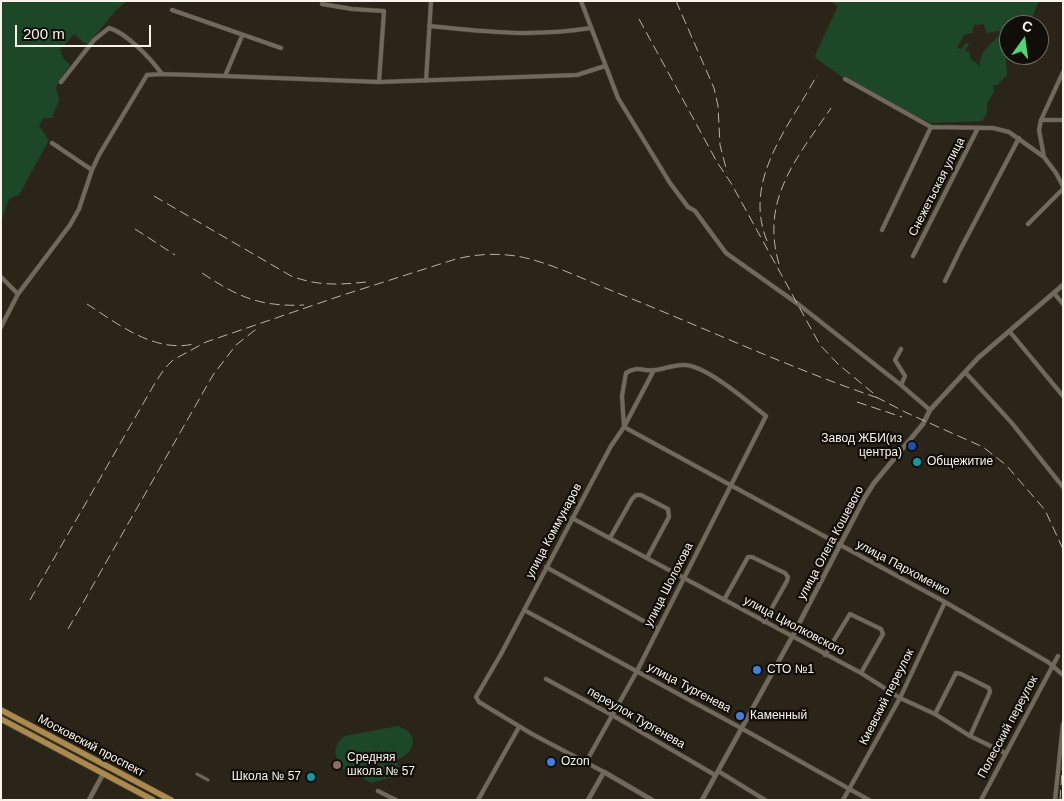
<!DOCTYPE html>
<meta charset="utf-8">
<style>
body{margin:0}
#map{position:relative;width:1064px;height:801px;overflow:hidden;background:#2b2519;font-family:Arial,sans-serif}
canvas{display:block}
.frame{position:absolute;inset:0;border:2px solid #f8f4ec;pointer-events:none}
.north{position:absolute;left:999px;top:15px;width:50px;height:50px;box-sizing:border-box;background:#110e09;border:1px solid #6d6a64;border-radius:50%;rotate:14deg;font-size:14px;font-weight:700;line-height:20px;text-align:center;color:#f8f4ec}
.north::after{content:'';display:block;margin:auto;width:18px;height:22px;background:#52d673;clip-path:polygon(50% 0,100% 100%,50% 72%,0 100%)}
.scale{position:absolute;left:15px;top:25px;width:136px;height:22px;box-sizing:border-box;border:2px solid #f8f4ec;border-top:0;padding-left:6px;font-size:15px;line-height:18px;white-space:nowrap;color:#f8f4ec;-webkit-text-stroke:4px #110e09;paint-order:stroke}
</style>
<div id="map">
<canvas width="1064" height="801"></canvas>
<div class="frame"></div>
<div class="north">С</div>
<div class="scale">200 m</div>
</div>
<script>
const c = document.querySelector('canvas').getContext('2d');
c.lineJoin = 'round';
function fillPath(path, color) { c.fillStyle = color; c.fill(path, 'evenodd'); }
function trace(path, color, width, dash) { c.strokeStyle = color; c.lineWidth = width; c.lineCap = dash ? 'butt' : 'round'; c.setLineDash(dash || []); c.stroke(path); }
function label(font, color, halo, rows, align = 'center') {
  c.font = font + ' Arial,sans-serif'; c.lineWidth = 4.5; c.setLineDash([]); c.textBaseline = 'middle'; c.strokeStyle = halo; c.fillStyle = color; for (const [text, x, y, turn = 0] of rows) {
    c.save(); c.translate(x, y); c.rotate((+turn || 0) * Math.PI / 180); c.textAlign = isNaN(turn) ? turn : align; if (halo) c.strokeText(text, 0, 0); c.fillText(text, 0, 0); c.restore();
  }
}
fillPath(new Path2D(`
 M1,1h126l-10,8 -30,36 -13,-11 -14,16 3,8 7,7 -14,22 3,13 -7,18h-9l-4,8 10,14 -30,55 -10,4 -8,22z
 M830,1h209l-9,21 -3,2 -3,-2 -2,3h-13v26l-3,8 1,16 -10,10h-4l1,7 -7,11v11l-5,7 -51,2 -52,-24 -26,-14 -36,-26 -2,-3 2,-5 21,-45zM983,24l4,9 12,-2 1,4c-11,10 -20,16 -20,31l-9,-7 -2,-7 -4,-1 4,-7 -3,-1 -5,6 -4,-1 7,-13 8,-2 2,-8z
 M398,726c24,8 17,29 -5,35l5,3 2,8 -3,4 -26,7 -7,-4c-2,-7 -1,-9 4,-13l-21,4 -5,-1c-8,-10 -10,-25 3,-33z`), '#1c4828');
const pedestrian = new Path2D(`
 M197,774l11,6`);
const minor = new Path2D(`
 M581,1l37,97 52,85 18,24 7,4 31,42 72,51 103,81 29,25
 M322,4l30,5 32,2 -5,71
 M172,10l109,38
 M429,26c58,6 104,11 162,2
 M225,76l17,-40
 M845,79l86,48 62,1 16,4 35,25 12,16 7,13
 M426,81l5,-80
 M61,82l33,-42 15,-12c18,5 42,31 53,46
 M1041,120h22
 M52,143l40,27
 M1044,157l-5,-27 2,-10 22,-48
 M1028,224l35,-35
 M882,230l49,-103
 M913,256l65,-128
 M1,277l17,17
 M945,281l15,-31 59,-112
 M1054,293l9,11
 M1,327l17,-33 52,-69 9,-16 13,-39 7,-15 48,-80 15,-1 63,2 154,6 198,-7 28,-9
 M1010,332l53,64
 M654,370l-30,57 321,175 103,60 15,13
 M965,372l46,50 52,65
 M901,385l4,-9 -10,-16 6,-11
 M572,518l289,155 39,25 35,16 35,22 35,17
 M610,538l22,-39 4,-4h5l27,14 1,8 -22,41
 M546,567l112,62
 M724,600l24,-43h4l33,16 3,4 -1,4 -23,41
 M524,610l217,118 128,72
 M825,655l25,-41 31,15 2,5 -22,39
 M546,679l66,36 103,60
 M935,714l21,-41 5,1 28,14 1,4 -20,44
 M586,762l51,-91 129,-255c-18,-14 -59,-50 -81,-51 -10,-1 -20,4 -30,5 -12,2 -17,-5 -29,3l-4,23 2,31 -13,19 -15,28 -95,180 -25,43 3,5 53,32 72,38
 M718,771l47,29
 M378,791l18,9
 M478,800l41,-73
 M843,800l57,-102 45,-96
 M981,800l77,-144
 M1055,800l8,-76`);
const tertiary = new Path2D(`
 M89,800l14,-26
 M588,800l16,-28 48,28
 M702,800l90,-163 73,-140 9,-14 49,-59 7,-14 48,-52 85,-73`);
const primary = new Path2D(`
 M1,710l170,90
 M1,719l152,81`);
trace(pedestrian, '#454137', 4);
trace(minor, '#454137', 5);
trace(tertiary, '#454137', 5.5);
trace(primary, '#454137', 7);
trace(pedestrian, '#716a5c', 2.5);
trace(minor, '#716a5c', 4);
trace(tertiary, '#716a5c', 4.5);
trace(primary, '#ac8a4b', 5.5);
trace(new Path2D(`
 M676,1l38,87 4,18 2,39 7,27
 M639,19l78,143 14,21 89,162 18,19 35,29
 M154,196l137,80c27,10 47,9 75,6
 M135,229l40,26
 M767,241c-25,-62 23,-115 50,-166
 M779,264c-19,-65 18,-106 52,-156
 M202,273c36,24 58,34 102,32
 M87,304c31,20 67,49 107,40
 M876,397l31,16 76,34 23,18 39,45 18,39
 M857,402l45,15
 M30,600l125,-217 10,-15 8,-8 33,-18 137,-47 113,-36c20,-5 40,-6 60,-3 32,5 73,26 104,38 87,35 172,75 261,105
 M68,629l145,-254 23,-30 23,-18
 M1060,800l3,-42`), '#b8b3aa', 1, [10, 5]);
for (const [x, y, r, color] of [
 [912,446,5,"#1a4fb4"],
 [917,462,5,"#0f9aa8"],
 [757,670,5,"#3f7fe0"],
 [740,716,5,"#3f7fe0"],
 [551,762,5,"#3f7fe0"],
 [337,765,5,"#8d6e63"],
 [311,777,5,"#0f9aa8"]
]) { const dot = new Path2D(); dot.arc(x, y, r, 0, 2 * Math.PI); c.fillStyle = color; c.fill(dot); trace(dot, '#110e09', 2); }
label('12px', '#f8f4ec', '#110e09', [
 ["Снежетьская улица",937,187,-63],
 ["улица Коммунаров",554,531,-62],
 ["улица Олега Кошевого",831,543,-62],
 ["улица Пархоменко",903,568,28],
 ["улица Шолохова",669,585,-63],
 ["улица Циолковского",794,626,28],
 ["улица Тургенева",689,688,28],
 ["Киевский переулок",887,697,-63],
 ["переулок Тургенева",636,718,30],
 ["Полесский переулок",1008,727,-62],
 ["Московский проспект",91,746,28]
]);
label('12px', '#f8f4ec', '#110e09', [
 ["Завод ЖБИ(из",902,439,"right"],
 ["центра)",902,453,"right"],
 ["Общежитие",927,462],
 ["СТО №1",767,670],
 ["Каменный",750,716],
 ["Средняя",347,758],
 ["школа № 57",347,772],
 ["Ozon",561,762],
 ["Школа № 57",301,777,"right"]
], 'left');
</script>
